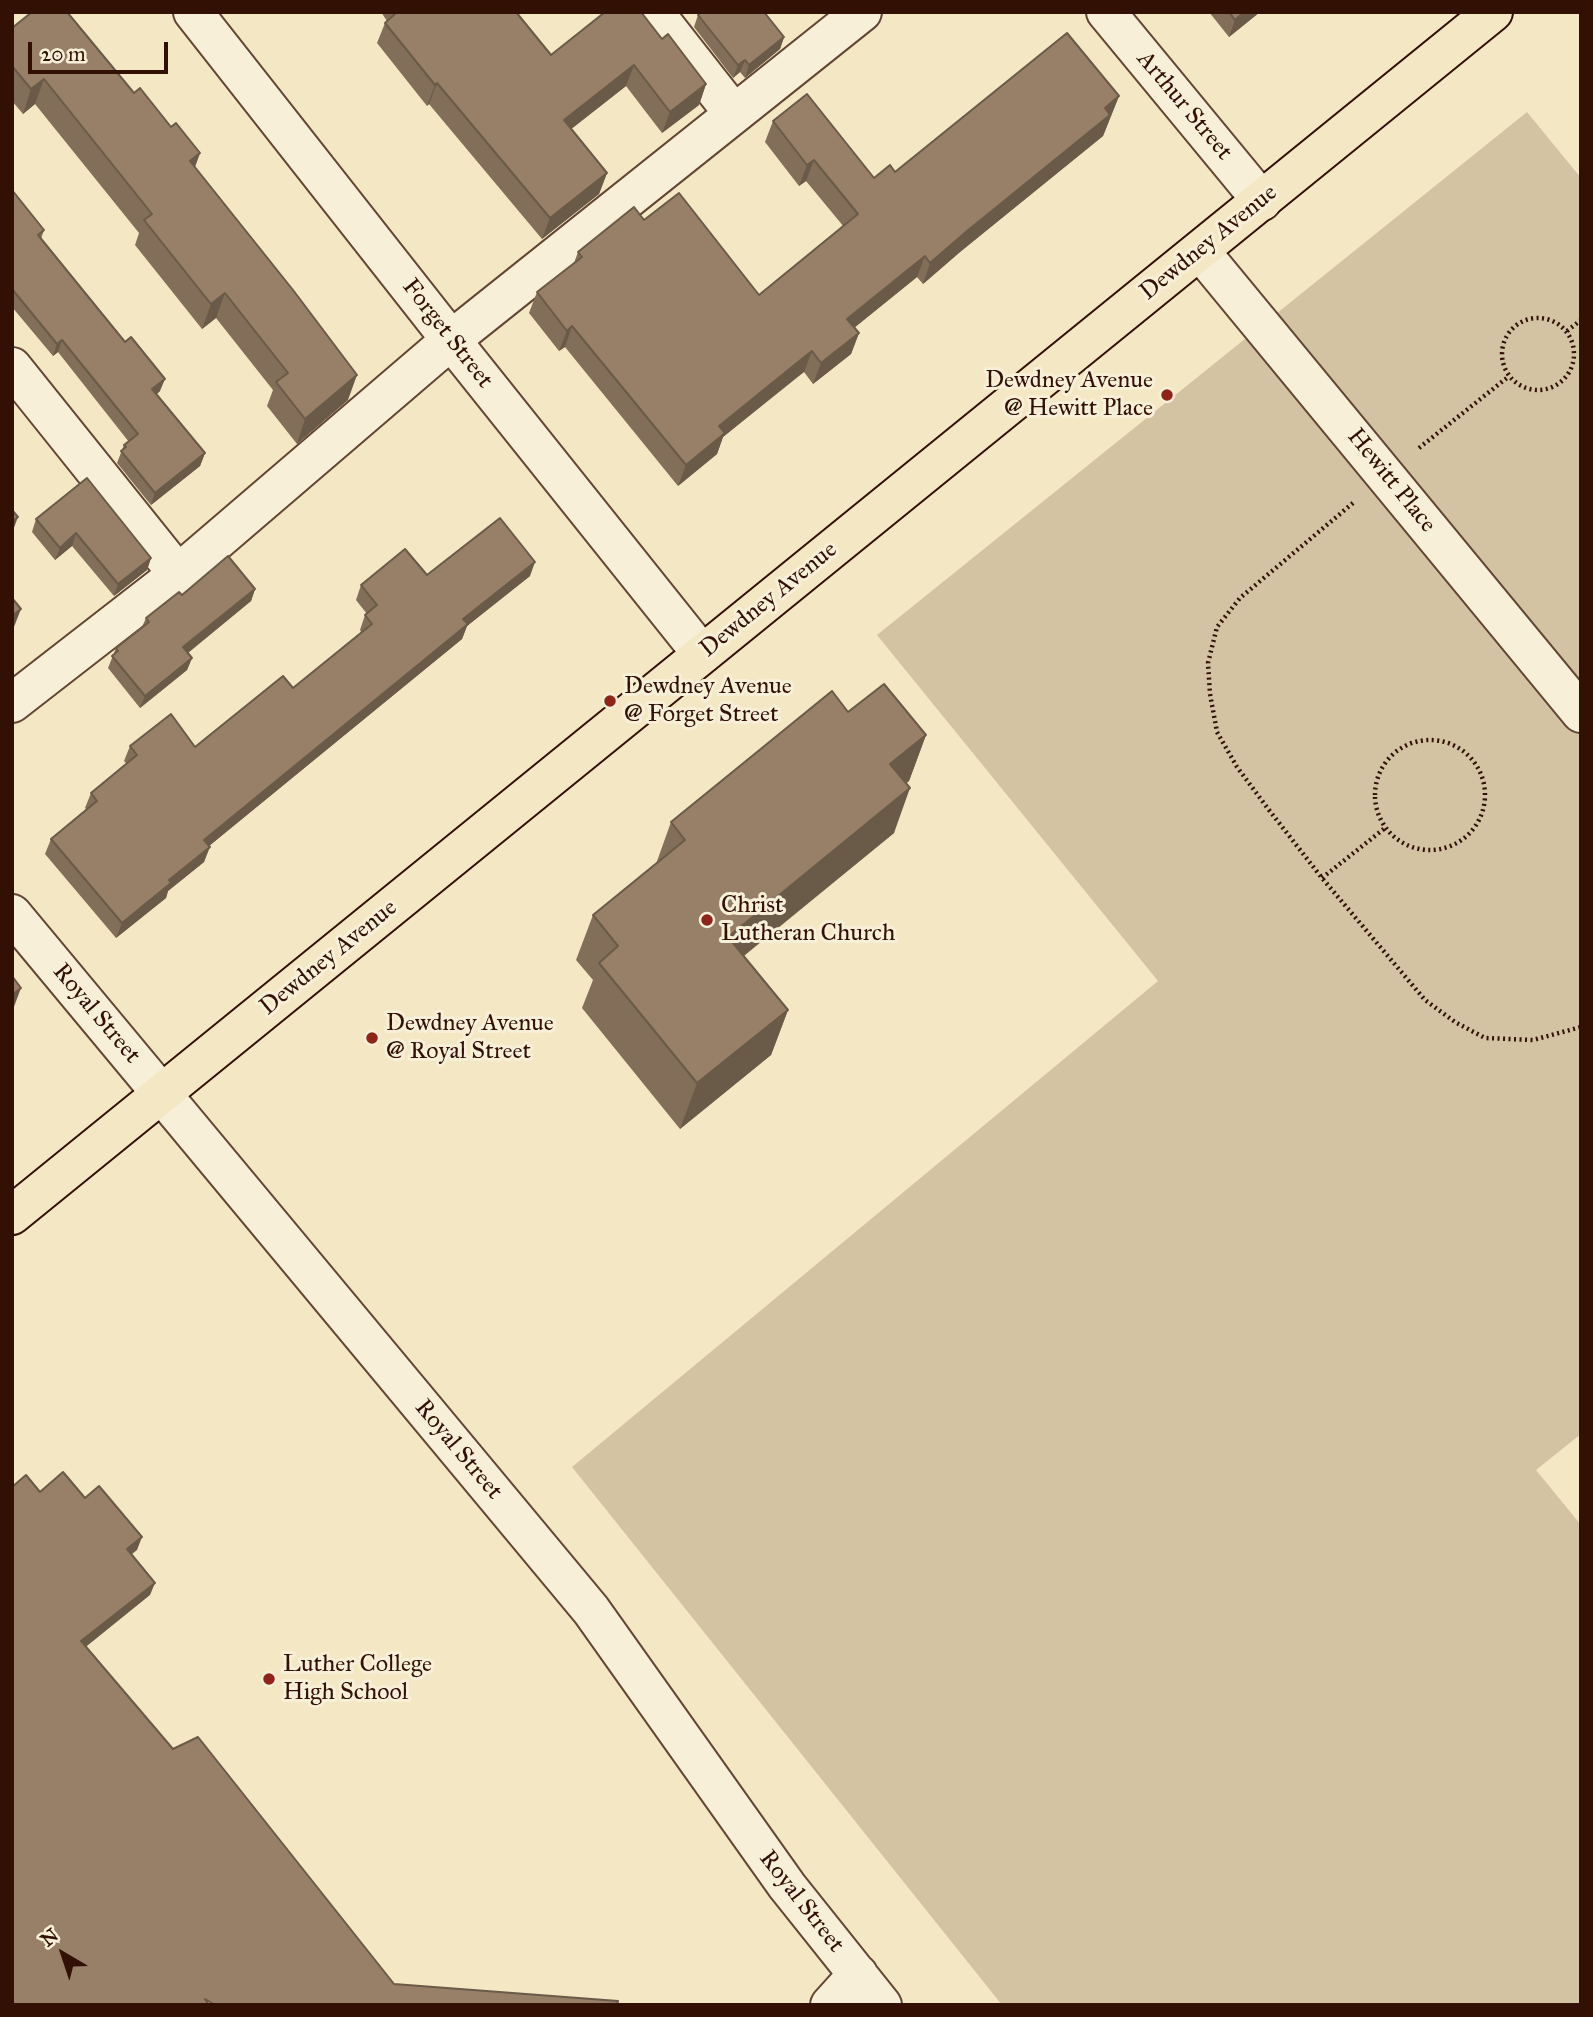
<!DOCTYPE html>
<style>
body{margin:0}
#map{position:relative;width:1593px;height:2017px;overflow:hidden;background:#f4e7c3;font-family:"IM FELL Great Primer",serif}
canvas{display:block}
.frame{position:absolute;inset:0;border:14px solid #321104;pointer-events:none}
.north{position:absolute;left:28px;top:1919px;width:70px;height:70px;-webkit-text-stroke:5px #f8efd8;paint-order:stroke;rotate:321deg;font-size:19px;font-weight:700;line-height:28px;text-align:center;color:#321104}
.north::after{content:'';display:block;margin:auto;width:24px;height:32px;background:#321104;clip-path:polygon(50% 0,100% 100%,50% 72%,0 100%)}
.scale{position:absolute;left:28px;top:42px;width:140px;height:32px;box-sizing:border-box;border:4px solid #321104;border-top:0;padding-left:9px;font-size:21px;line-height:24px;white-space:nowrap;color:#321104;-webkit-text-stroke:5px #f8efd8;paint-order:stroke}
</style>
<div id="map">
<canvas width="1593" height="2017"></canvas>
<div class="frame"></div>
<div class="north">N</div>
<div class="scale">20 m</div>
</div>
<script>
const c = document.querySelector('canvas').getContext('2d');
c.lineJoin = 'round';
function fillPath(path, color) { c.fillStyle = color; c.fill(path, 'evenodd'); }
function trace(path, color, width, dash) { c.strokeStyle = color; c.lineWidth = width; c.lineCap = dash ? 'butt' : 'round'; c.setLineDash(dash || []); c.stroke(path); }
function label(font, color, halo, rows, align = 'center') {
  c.font = font + ' "IM FELL Great Primer",serif'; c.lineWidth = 6; c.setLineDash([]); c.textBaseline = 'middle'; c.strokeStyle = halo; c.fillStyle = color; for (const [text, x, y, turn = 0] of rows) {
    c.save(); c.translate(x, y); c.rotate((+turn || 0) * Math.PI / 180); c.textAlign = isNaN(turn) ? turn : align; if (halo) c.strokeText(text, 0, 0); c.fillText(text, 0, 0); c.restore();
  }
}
fillPath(new Path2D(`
 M1527,112l54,66v1256l-45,36 45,55v480h-579l-430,-538 586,-486 -281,-346z`), '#d3c3a3');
const minor = new Path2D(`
 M193,12l258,328 251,314
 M654,12l80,102
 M1106,12l156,189
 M1200,251l381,462
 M12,367l166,207
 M12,703l166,-129 273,-234 411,-328
 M12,914l579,696 196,276 95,119
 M830,2005l28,-31`);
const major = new Path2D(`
 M12,1215l1481,-1203`);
trace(minor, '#624634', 42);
trace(major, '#321104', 42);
trace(new Path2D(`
 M1502 354a36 36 0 1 1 72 0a36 36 0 1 1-72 0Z
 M1567,331l14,-11
 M1419,448l89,-71
 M1353,503l-113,95 -23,29 -9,36 2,31 7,38 20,35 32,43 53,68 103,122 30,22 30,16 48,2 48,-13
 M1375 795a55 55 0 1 1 110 0a55 55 0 1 1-110 0Z
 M1322,878l63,-50`), '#321104', 4.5, [2, 3.5]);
trace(minor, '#f8efd8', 38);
trace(major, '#f4e7c3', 38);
fillPath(new Path2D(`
 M381,12h135l35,43 111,-16 44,45 -7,21 -37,28 -36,-47 -55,43 36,44 -8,21 -57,45 -113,-135 -2,2 -50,-63 8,-20 2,-2z
 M1209,12h51l-31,25z
 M698,15l86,22 -4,12 -35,29 -5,-6 -7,6 -39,-51z
 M12,28l122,65 66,60 -5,14 153,233 -51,44 -30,-38 6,-16 -57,-72 -14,11 -67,-84 4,-12 -104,-129 -12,10 -11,-13z
 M1119,96l-16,40 -143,116 -37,32 -6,-7 -63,51 5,5 -8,21 -38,30 -9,-12 -4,2 -77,63 -6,17 -39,32 -113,-139 -6,4 -30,-38 8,-21 37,-29 4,-11 66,-32 115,75 85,-68 -38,-46 -7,5 -34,-44 8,-21 101,57z
 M12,190l32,40 -3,9 119,152 -3,3 48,59 -5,13 -49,39 -34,-42 7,-18 5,-3 -71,-90 -5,4 -41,-49z
 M36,519l115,39 -4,12 -33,26 -42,-50 -17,14 -23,-28z
 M427,575l103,1 -63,50 -5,13 -253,207 -5,16 -36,29 -2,7 -50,40 -71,-84 6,-15 35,-30 -1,-1 6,-15 36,-29 -3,-3 6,-15 65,1 98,-59 68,-56 -1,-2 5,-15 2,-1 -11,-14 5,-15z
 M255,589l-4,12 -63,52 4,5 -5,12 -47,38 -32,-40 8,-20 26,-21 4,-9 36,-23z
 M848,712l78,23 -17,46 -3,2 -12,50 -150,123 44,54 -17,45 -91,74 -98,-121 11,-28 -17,-20 17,-45 63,-51 15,-42z`), '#826e59');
fillPath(new Path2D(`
 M1244,12h16l-31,25 6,-17z
 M784,37l-4,12 -35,29 4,-13z
 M745,60l-5,12 -7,6 5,-13z
 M634,65l-8,21 -70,55 8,-21z
 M44,79l-9,25 -12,10 8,-25z
 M437,83l-8,21 -2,2 8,-21z
 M706,84l-7,21 -37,28 8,-21z
 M1119,96l-16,40 -143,116 -37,32 7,-21z
 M200,153l-9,24 -1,-16z
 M814,160l-8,21 -7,5 8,-21z
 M607,173l-8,21 -57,45 8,-21z
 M925,256l-8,21 -78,63 8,-21z
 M225,293l-9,25 -14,11 9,-25z
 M572,326l-7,21 -6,4 8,-20z
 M859,333l-8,21 -38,30 8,-21z
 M62,340l-4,12 -5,4 4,-12z
 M812,351l-8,21 -81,65 -6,17 -39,32 8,-21 33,-39z
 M357,375l-9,25 -51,44 8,-25z
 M165,379l-5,12 -12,10 4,-12z
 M205,453l-5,13 -49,39 4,-12z
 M18,517l-6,16v-11z
 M76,533l-4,13 -17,14 5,-12z
 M151,558l-4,12 -33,26 4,-12z
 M535,562l-5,14 -63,50 -5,13 -264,216 6,-15 259,-221z
 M255,589l-4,12 -72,59 4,-13z
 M21,609l-9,23v-16z
 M192,658l-5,12 -47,38 5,-12z
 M926,735l-17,46 -35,28 16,-45z
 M910,788l-16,45 -183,149 17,-45z
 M210,847l-6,15 -36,29 -2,7 -50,40 6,-15 47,-43z
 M21,988l-9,24v-17z
 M788,1010l-17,45 -91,74 17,-46z
 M142,1537l-5,13 -15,12 5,-13z
 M155,1583l-5,12 -73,59 4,-13z`), '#6a5a48');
const building = new Path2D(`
 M32,12h35l67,81 6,-5 31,39 5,-4 24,30 -10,8 103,129 64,85 -52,44 -29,-37 12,-9 -63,-80 -14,11 -67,-84 8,-6 -108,-135 -13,10 -19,-23v-38z
 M397,12h119l35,43 54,-43h36l21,27 6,-5 38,50 -36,28 -36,-47 -70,55 43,53 -57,45 -113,-135 -2,2 -50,-62z
 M701,12h63l20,25 -35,28 -4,-5 -7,5 -40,-50z
 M1229,12h15l-9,8z
 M1067,33l52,63 -14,12 5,7 -143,116 -37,32 -5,-7 -78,63 12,14 -38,30 -9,-12 -4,3 -89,72 6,7 -39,32 -114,-139 -5,5 -30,-39 45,-35 -4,-5 56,-45 10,13 35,-27 80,102 99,-81 -44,-54 -7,5 -34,-44 34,-27 67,84 16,-13 5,7z
 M12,190l32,40 -6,5 87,107 6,-5 34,42 -13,10 53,64 -50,40 -34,-42 5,-4 -2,-2 14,-11 -76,-94 -5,4 -45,-55z
 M87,478l64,80 -33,26 -42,-51 -16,15 -24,-29z
 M12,510l6,7 -6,5z
 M500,518l35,44 -72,57 5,5 -264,216 6,7 -41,33 2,3 -49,40 -71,-84 46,-38 -6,-8 46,-38 -7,-9 41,-32 24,33 88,-71 10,12 79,-64 -7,-9 12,-10 -16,-20 44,-36 22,26z
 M228,556l27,33 -72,58 9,11 -47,38 -33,-40 6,-5 -2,-3 33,-26 -3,-4 33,-26 3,3z
 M12,598l9,11 -9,7z
 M884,684l42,51 -36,29 20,24 -182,149 60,73 -91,73 -98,-120 19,-17 -25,-31 92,-75 -14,-18 161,-131 16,21z
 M12,976l9,12 -9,7z
 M63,1472l22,26 14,-12 43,51 -15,12 28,34 -74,58 92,108 25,-12 196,247 224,17 -1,4h-402l-10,-6 4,6h-197v-518l14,-12 14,17z`);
fillPath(building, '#978067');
trace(building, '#6a5a48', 2);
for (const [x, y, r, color] of [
 [1167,395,7,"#8f2418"],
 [610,701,7,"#8f2418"],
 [707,920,7,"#8f2418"],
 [372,1038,7,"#8f2418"],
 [269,1679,7,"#8f2418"]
]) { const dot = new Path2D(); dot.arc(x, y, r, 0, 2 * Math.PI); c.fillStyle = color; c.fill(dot); trace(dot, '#f8efd8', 2.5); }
label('24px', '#321104', '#f8efd8', [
 ["Arthur Street",1184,106,50],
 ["Dewdney Avenue",1209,243,-39],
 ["Forget Street",447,334,52],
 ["Hewitt Place",1391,481,51],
 ["Dewdney Avenue",769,600,-39],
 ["Dewdney Avenue",329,958,-39],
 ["Royal Street",96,1014,50],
 ["Royal Street",458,1450,50],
 ["Royal Street",801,1902,52]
]);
label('24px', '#321104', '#f8efd8', [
 ["Dewdney Avenue",1153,381,"right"],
 ["@ Hewitt Place",1153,409,"right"],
 ["Dewdney Avenue",624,687],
 ["@ Forget Street",624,715],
 ["Christ",721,906],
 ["Lutheran Church",721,934],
 ["Dewdney Avenue",386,1024],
 ["@ Royal Street",386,1052],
 ["Luther College",283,1665],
 ["High School",283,1693]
], 'left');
</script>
